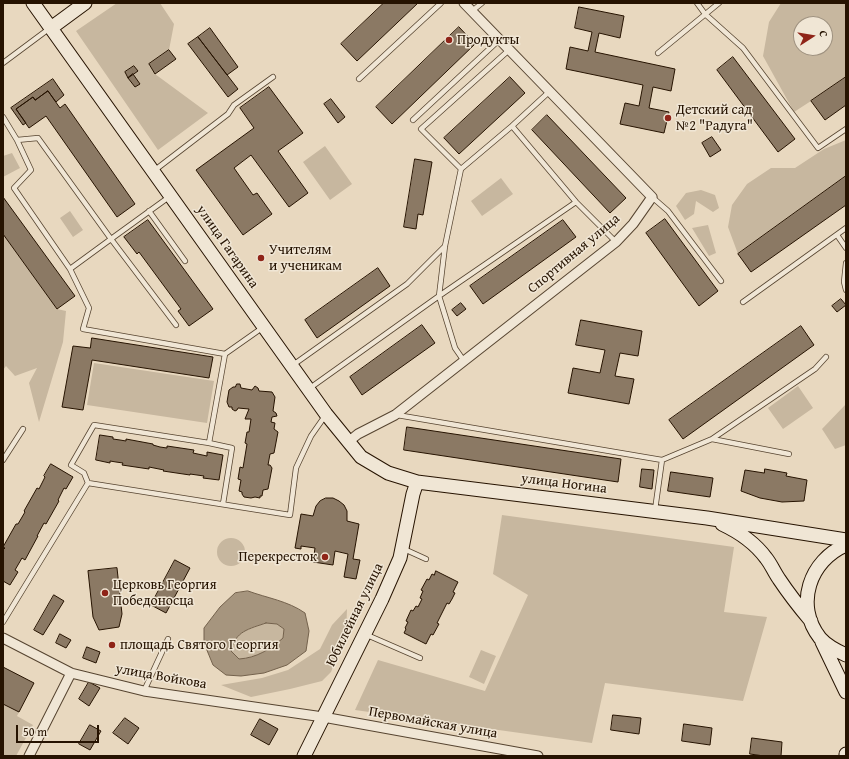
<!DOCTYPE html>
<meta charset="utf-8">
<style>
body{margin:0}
#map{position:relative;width:849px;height:759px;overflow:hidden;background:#e8d8bf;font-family:"Gentium Book Plus",serif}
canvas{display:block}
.frame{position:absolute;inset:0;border:4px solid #261301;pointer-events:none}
.north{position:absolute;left:793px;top:16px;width:40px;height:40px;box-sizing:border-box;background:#f0e6d5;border:1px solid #9f9280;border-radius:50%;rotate:78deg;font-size:11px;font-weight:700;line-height:16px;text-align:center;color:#261301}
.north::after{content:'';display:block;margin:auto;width:14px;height:18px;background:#8f2418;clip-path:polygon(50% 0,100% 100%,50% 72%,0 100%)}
.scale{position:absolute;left:16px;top:725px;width:83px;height:18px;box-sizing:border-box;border:2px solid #261301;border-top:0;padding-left:5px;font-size:12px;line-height:14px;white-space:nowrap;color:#261301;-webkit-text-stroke:3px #f0e6d5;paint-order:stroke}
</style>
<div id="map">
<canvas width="849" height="759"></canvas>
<div class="frame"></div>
<div class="north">С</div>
<div class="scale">50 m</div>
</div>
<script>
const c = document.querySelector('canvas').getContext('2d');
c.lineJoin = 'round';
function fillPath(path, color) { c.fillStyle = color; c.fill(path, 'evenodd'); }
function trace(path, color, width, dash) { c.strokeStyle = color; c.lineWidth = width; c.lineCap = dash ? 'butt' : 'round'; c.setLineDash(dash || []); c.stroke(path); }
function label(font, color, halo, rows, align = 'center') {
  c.font = font + ' "Gentium Book Plus",serif'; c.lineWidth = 3; c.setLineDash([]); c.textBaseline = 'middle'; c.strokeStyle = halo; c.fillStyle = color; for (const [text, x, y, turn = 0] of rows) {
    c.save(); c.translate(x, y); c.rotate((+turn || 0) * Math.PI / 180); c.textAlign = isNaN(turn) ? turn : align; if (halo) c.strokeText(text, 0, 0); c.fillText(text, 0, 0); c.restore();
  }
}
fillPath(new Path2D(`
 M117,3h43l14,21 -5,26 -20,15 6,9 53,39 -50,37 -82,-119z
 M781,3h65v74l-35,24 -17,11 -31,-56 6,-34zM801,24h24v24h-24z
 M846,140v36l-108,78 -10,-27 4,-22 15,-21 24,-16h24l29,-19z
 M325,146l27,38 -22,16 -27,-38z
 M12,153l8,15 -17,9v-21z
 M501,178l12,16 -31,22 -11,-15z
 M701,190l14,5 4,13 -6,4 -17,-11 -2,13 -9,6 -9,-14 10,-13z
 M70,211l13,19 -10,7 -13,-19z
 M708,225l8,28 -7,3 -17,-28z
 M3,234l54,75 9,2 -3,31 -24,80 -10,-39 8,-15 -22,8 -9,-10 -3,4z
 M94,363l120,18 -7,42 -120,-18z
 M798,386l15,22 -30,21 -15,-21z
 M846,404v41l-11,4 -13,-20z
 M502,515l232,32 -10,65 43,5 -24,84 -138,-18 -13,60 -237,-33 23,-50 107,31 43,-96 -35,-21z
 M217 552a14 14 0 1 1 28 0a14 14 0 1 1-28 0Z
 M347,609l-1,25 -15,38 -9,9 -32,8 -39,8 -30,-12 41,-7 26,-8 32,-21 12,-24z
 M266,623l11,1 7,5 -1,9c-12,11 -27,19 -44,21l-9,-8c6,-21 18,-21 36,-28z
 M481,650l15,6 -12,28 -15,-7z
 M3,667l31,16 -17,33 16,9 -17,31h-13z`), '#c7b79f');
const water = new Path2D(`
 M248,591c19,7 40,10 57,22l4,18 -3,20 -19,14 -23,8 -23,3 -15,-1 -13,-10 -9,-22v-15l16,-21 15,-14zM266,623l11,1 7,5 -1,9c-12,11 -27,20 -44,21l-8,-8c4,-20 18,-22 35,-28z`);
fillPath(water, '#a6957e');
trace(water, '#73614c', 1);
const building = new Path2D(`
 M384,3h34l-61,58 -16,-17z
 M579,7l45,9 -4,22 -21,-5 -4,19 80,17 -4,22 -18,-4 -4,21 20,4 -5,21 -44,-9 5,-21 14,3 4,-21 -77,-16 4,-22 18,4 4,-19 -17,-4z
 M459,27l16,17 -83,80 -16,-17z
 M210,28l28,39 -11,8 -29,-38z
 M198,37l40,52 -10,8 -40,-53z
 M169,50l7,9 -21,15 -6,-10z
 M733,57l62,82 -17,13 -61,-82z
 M134,66l4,5 -10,7 -3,-6z
 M133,74l7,10 -5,3 -7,-9z
 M510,77l15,16 -66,61 -15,-16z
 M846,77v28l-21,15 -14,-19z
 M53,79l11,16 -8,7 -8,-11 -13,9 -2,-3 -17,12 10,14 -3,2 -12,-17z
 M269,87l34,46 -25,18 30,42 -19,14 -38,-52 -17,13 19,27 4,-2 15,21 -29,21 -47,-65 58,-42 -14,-20z
 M48,91l12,17 5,-4 70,100 -18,13 -71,-101 -17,12 -13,-19 17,-12 2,3z
 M331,99l14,18 -7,6 -14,-19z
 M547,115l79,83 -16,15 -78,-83z
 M712,137l9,13 -11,7 -8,-14z
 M415,159l17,3 -9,53 -5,-1 -2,15 -12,-2z
 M846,176v29l-95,67 -13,-18z
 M3,197l72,99 -18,13 -54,-75z
 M665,219l53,72 -19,15 -53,-73z
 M148,220l65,89 -24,17 -11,-15 3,-2 -42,-57 -2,2 -13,-17z
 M563,220l13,17 -93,67 -13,-18z
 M378,268l12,18 -73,52 -12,-18z
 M841,299l5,6 -9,7 -5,-6z
 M461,303l5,6 -9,7 -5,-6z
 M581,320l61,11 -4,25 -18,-3 -5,23 19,3 -5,25 -61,-11 5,-25 27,5 5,-23 -29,-5z
 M422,325l13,18 -73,52 -12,-18z
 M801,326l13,19 -131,94 -14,-19z
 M92,338l121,19 -4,21 -117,-18 -9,50 -21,-3 11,-61 17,2z
 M237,384h3l1,4 11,2 3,-4 3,2 1,3 13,1 3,5 -2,14 3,2 1,3 -5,1 -1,5 4,1 -1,6 4,3 -4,21 -4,1 -2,11h2l2,3 -4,21 -5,1 -1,6h-2v2l-5,-1 -4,1 -7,-1 -2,-3v-2l-3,-1 2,-11 -3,-1 2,-12 3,1 4,-24 -2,-1 2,-11h2l2,-13h-6l4,-10 -11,-1 -1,2 -2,1 -3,-2v-2h-3l-2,-5 2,-12 4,-3h2z
 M407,427l214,32 -3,23 -214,-32z
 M100,435l13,2v2l7,1 6,1v-2l27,5v1l7,2 7,1v-2l27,4 -1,3 14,3v-4l16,3 -4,25 -16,-2 1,-2 -14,-2v1l-27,-4 1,-1 -15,-3v2l-27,-4 1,-2 -7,-1 -6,-1v2l-14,-3z
 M51,464l22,13 -7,12 -2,-1 -6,12 1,1 -13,23 -2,-1 -7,13h1l-13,24 -3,-2 -7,12 3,2 -8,13 -7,-4v-31l2,-2 -2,-1 13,-23h2l7,-12 -1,-1 13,-23 2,1 6,-12 -1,-1z
 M642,469l12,1 -2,19 -12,-2z
 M765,469l22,4 -1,3 21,4 -3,21 -22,1 -22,-4 -19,-7 4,-21 19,3z
 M671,472l42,6 -3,19 -42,-6z
 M326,498h7l6,3 5,4 3,6v10l12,3 -6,35 7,1 -4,19 -12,-2 4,-23 -13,-3 -2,14 -20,-3 2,-14 -14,-2v3l-6,-1 6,-34 12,2 3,-10 4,-5z
 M175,560l15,8 -24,45 -15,-8z
 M117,568l5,46 -3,13 -20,3 -6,-13 -5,-46z
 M436,571l22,11 -5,10 2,1 -3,6 -3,5 -2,-1 -10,20 2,1 -6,11 -2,-1 -5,10 -22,-11 2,-4 -1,-1 3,-6 -2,-1 5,-11 2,1 3,-5 2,1 4,-8 -2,-1 3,-7 -2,-1 6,-11 2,1 3,-6 2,1z
 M54,595l10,6 -21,34 -9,-5z
 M60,634l11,6 -5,8 -10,-5z
 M87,647l13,5 -4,11 -13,-5z
 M3,667l31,16 -15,29 -16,-8z
 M89,682l11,6 -11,18 -10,-7z
 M613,715l28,3 -2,16 -28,-4z
 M125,718l14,10 -11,16 -15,-11z
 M260,719l18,10 -9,16 -18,-10z
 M684,724l28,4 -2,17 -28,-4z
 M90,725l11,6 -11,19 -11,-6z
 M752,738l30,4 -1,14h-17l-14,-2z`);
fillPath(building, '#8b7964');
trace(building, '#261301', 1);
const lane = new Path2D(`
 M697,3l8,11 38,34 75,100 28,-19
 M472,11l10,-8
 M658,53l61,-50
 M3,63l47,-35
 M359,79l82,-76
 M3,117l14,23 21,-2 73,101 58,-42
 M413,120l86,-80
 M512,126l64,76 40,40
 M17,140l14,30 -17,18 56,81 41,-30 65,86
 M461,169l-40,-40 88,-79
 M155,170l73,-56 6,-9 39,-28
 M652,197l16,14 53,70
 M149,211l36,50
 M837,235l9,13
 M846,263l-2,19 2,8
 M70,269l19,39 -6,21 142,25 37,-26
 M743,302l103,-74
 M464,361l-9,-13 -16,-52 6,-50 16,-77 51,-43 38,-35
 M293,365l114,-81 38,-38
 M310,388l129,-92 137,-94
 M397,415l265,45
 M712,439l77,15
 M3,460l20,-31
 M88,483l-4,-10 -13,-8 23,-40 115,18
 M223,504l9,-56 -23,-5 16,-89
 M655,510l7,-50 50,-21 103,-70 11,-12
 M404,549l22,10
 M3,622l85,-139 202,32 6,-47 15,-32 14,-20
 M367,635l53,23
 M144,691l24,-52`);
const street = new Path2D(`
 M348,442l10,-8 37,-19 221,-173 17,-18 19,-27 -188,-194
 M3,638l68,35 73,18 179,26 215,39
 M29,756l42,-83`);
const secondary = new Path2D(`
 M33,3l293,411 35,43 27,16 29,9 290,36 139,22
 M51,28l34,-25
 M722,524c17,8 33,19 44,34 5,6 8,14 13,21 10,15 21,29 32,42
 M846,545c-36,15 -52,60 -26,93 7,8 17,13 26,17
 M822,642l24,50
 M304,756l78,-157 18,-41 13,-64 4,-12
 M846,756v-2`);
trace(lane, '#564430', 6);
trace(street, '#564430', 11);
trace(secondary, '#261301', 15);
trace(lane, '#f0e6d5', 4.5);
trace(street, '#f0e6d5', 9);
trace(secondary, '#f0e6d5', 13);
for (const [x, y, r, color] of [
 [449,40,4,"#8f2418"],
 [668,118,4,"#8f2418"],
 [261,258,4,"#8f2418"],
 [325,557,4,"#8f2418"],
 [105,593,4,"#8f2418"],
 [112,645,4,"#8f2418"]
]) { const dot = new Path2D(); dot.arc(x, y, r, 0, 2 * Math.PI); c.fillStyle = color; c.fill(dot); trace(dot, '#f0e6d5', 1.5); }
label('14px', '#261301', '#f0e6d5', [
 ["Продукты",457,40],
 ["Детский сад",676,110],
 ["№2 \"Радуга\"",676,126],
 ["Учителям",269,250],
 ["и ученикам",269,266],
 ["Перекресток",317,557,"right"],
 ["Церковь Георгия",113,585],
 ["Победоносца",113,601],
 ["площадь Святого Георгия",120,645]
], 'left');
label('14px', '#261301', '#f0e6d5', [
 ["улица Гагарина",227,247,55],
 ["Спортивная улица",574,254,-40],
 ["улица Ногина",564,484,7],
 ["Юбилейная улица",355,615,-64],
 ["улица Войкова",161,677,10],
 ["Первомайская улица",433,723,10]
]);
</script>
